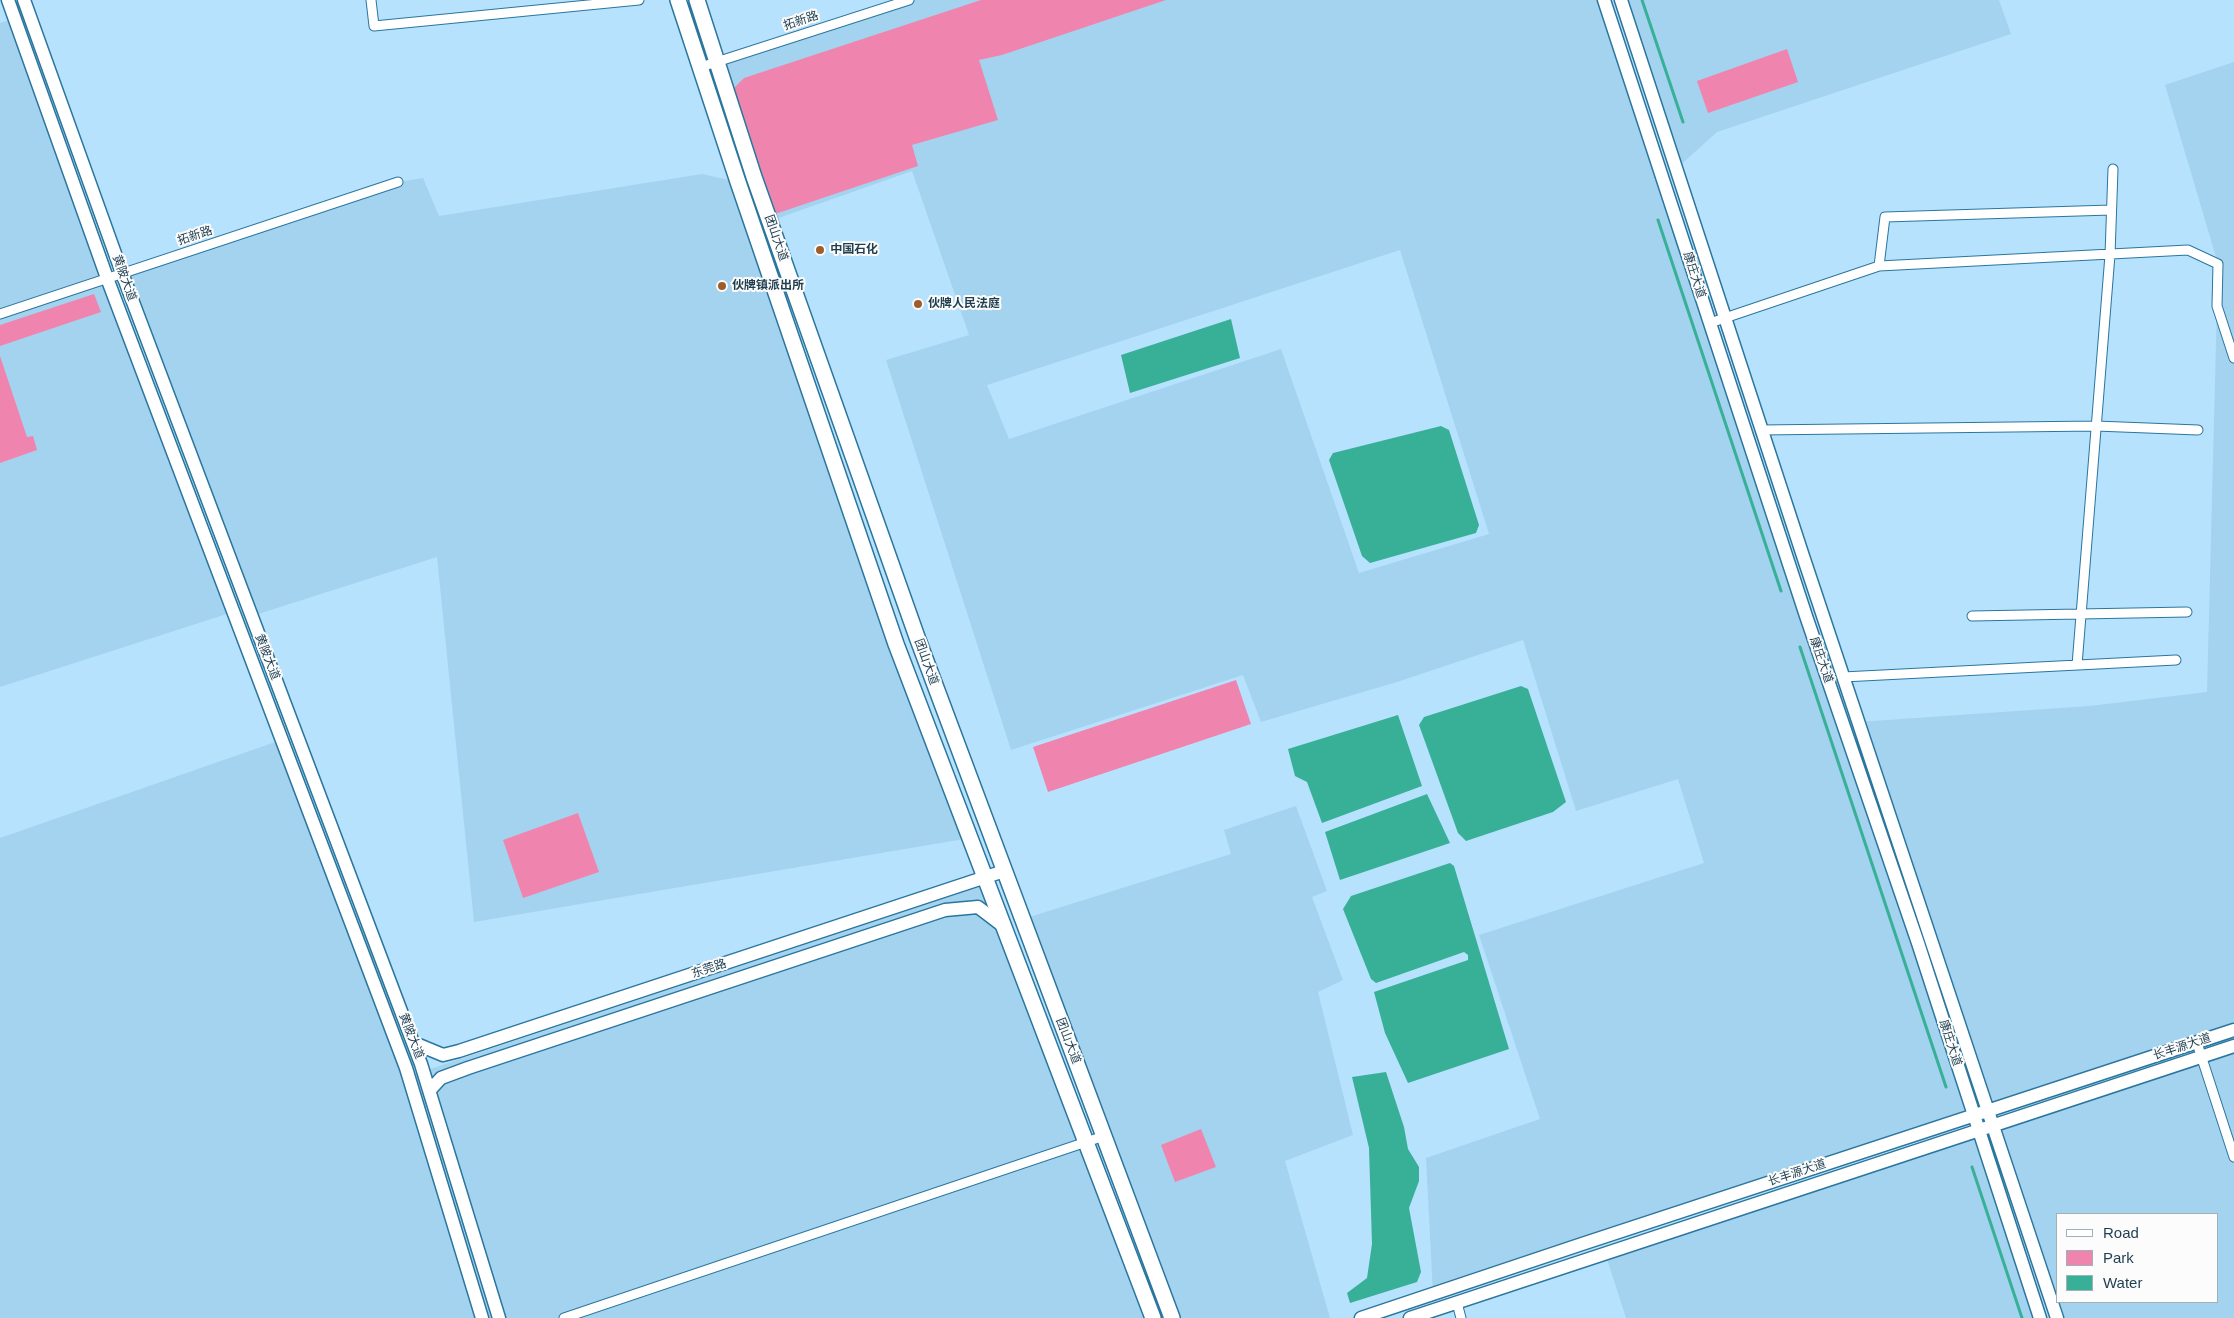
<!DOCTYPE html>
<meta charset="utf-8">
<style>
body{margin:0}
#map{position:relative;width:2234px;height:1318px;overflow:hidden;background:#b7e2fd;font-family:Helvetica,sans-serif}
canvas{display:block}
.legend{position:absolute;left:2056px;top:1213px;width:162px;height:90px;box-sizing:border-box;background:#fcfcfc;border:1px solid #a4b0b7;margin:0;padding:6px 9px;list-style:none;font-size:15px;color:#1f3e50}
.legend li{display:flex;align-items:center;gap:10px;height:25px}
.legend b{width:25px;border:1px solid #a4b0b7}
</style>
<div id="map">
<canvas width="2234" height="1318"></canvas>
<ul class="legend">
<li><b style="height:6px;background:#fff"></b>Road</li>
<li><b style="height:14px;background:#ef85af"></b>Park</li>
<li><b style="height:14px;background:#38b097"></b>Water</li>
</ul>
</div>
<script>
const c = document.querySelector('canvas').getContext('2d');
c.lineJoin = 'round';
function fillPath(path, color) { c.fillStyle = color; c.fill(path, 'evenodd'); }
function trace(path, color, width, dash) { c.strokeStyle = color; c.lineWidth = width; c.lineCap = dash ? 'butt' : 'round'; c.setLineDash(dash || []); c.stroke(path); }
function label(font, color, halo, rows, align = 'center') {
  c.font = font + ' Helvetica,"Noto Sans SC",sans-serif'; c.lineWidth = 4; c.setLineDash([]); c.textBaseline = 'middle'; c.strokeStyle = halo; c.fillStyle = color; for (const [text, x, y, turn = 0] of rows) {
    c.save(); c.translate(x, y); c.rotate((+turn || 0) * Math.PI / 180); c.textAlign = isNaN(turn) ? turn : align; if (halo) c.strokeText(text, 0, 0); c.fillText(text, 0, 0); c.restore();
  }
}
fillPath(new Path2D(`
 M909,0h695l369,1115 -540,179 -7,-136 114,-39 -61,-184 225,-72 -26,-84 -102,32 -53,-171 -126,42 -136,40 -18,-47 -232,75 -125,-390 83,-25 -57,-164 -142,50 -53,-159zM1400,250l89,284 -130,39 -78,-224 -272,90 -22,-54z
 M1621,0h378l12,34 -294,98 -41,37z
 M15,18l218,594 -233,75v-664z
 M2234,62v968l-247,80 -129,-388 231,-16 118,-14 11,-428 -53,-179z
 M702,174l36,8 232,656 -496,84 -37,-365 -185,59 -130,-343 276,-91 25,-4 16,38z
 M281,740l72,189 10,-4 52,149 572,-190 166,434h-1153v-480z
 M1296,806l31,85 -15,6 31,83 -25,12 35,143 -68,26 45,157h-158l-149,-399 208,-65 -7,-24z
 M2234,1046v272h-177l-65,-193zM2058,1214h160v88h-160z
 M1978,1130l62,188h-414l-21,-65z`), '#a4d3ef');
fillPath(new Path2D(`
 M981,0h185l-164,55 -23,5 19,60 -86,25 6,21 -143,48 -42,-125 11,-11z
 M1787,49l11,33 -90,31 -11,-32z
 M94,294l7,18 -101,34v-21z
 M0,356l27,81 6,-1 4,14 -37,13z
 M1236,680l15,44 -203,68 -15,-45z
 M578,813l21,59 -76,26 -20,-58z
 M1201,1129l15,38 -41,15 -14,-37z`), '#ef85af');
fillPath(new Path2D(`
 M1231,319l9,39 -110,35 -9,-38z
 M1441,426l8,4 30,95 -3,8 -106,30 -8,-7 -33,-96 4,-7z
 M1521,686l7,3 38,113 -13,10 -87,29 -8,-8 -39,-108 5,-8z
 M1398,715l24,71 -100,37 -15,-41 -12,-6 -7,-27z
 M1427,794l23,49 -110,37 -15,-48z
 M1450,863l4,3 55,183 -101,34 -23,-50 -11,-41 94,-32v-5l-4,-3 -88,31 -5,-4 -28,-70 8,-13z
 M1386,1072l18,55 4,22 11,18v14l-10,27 12,64 -4,10 -67,21 -3,-10 20,-15 5,-34 -3,-96 -17,-71z`), '#38b097');
trace(new Path2D(`
 M1642,0l41,122
 M1658,220l123,371
 M1800,647l146,440
 M1972,1167l50,151`), '#38b097', 3);
const street = new Path2D(`
 M371,0l3,26 265,-26
 M701,67l208,-67
 M1879,266l6,-49 226,-7
 M0,314l398,-132
 M1710,323l169,-57 309,-16 30,14 -1,42 17,52
 M1761,430l335,-4 102,4
 M1972,616l215,-4
 M2077,665l33,-410 3,-86
 M1843,677l333,-17
 M2197,1043l37,114
 M1457,1303l4,15
 M564,1318l540,-182`);
const secondary = new Path2D(`
 M8,0l99,278 299,790 76,250
 M24,0l98,273 299,791 78,254
 M1604,0l202,616 112,327 122,375
 M1621,0l182,556 254,762
 M414,1043l29,12 16,-4 545,-180
 M430,1090l11,-12 27,-10 477,-158 33,-3 25,19
 M1361,1318l221,-74 652,-214
 M1410,1318l824,-272`);
const highway = new Path2D(`
 M678,0l60,182 158,462 257,674
 M697,0l57,177 163,460 255,681`);
trace(street, '#2a769e', 11);
trace(secondary, '#2a769e', 15);
trace(highway, '#2a769e', 18);
trace(street, '#fff', 9);
trace(secondary, '#fff', 12);
trace(highway, '#fff', 15);
for (const [x, y, r, color] of [
 [820,250,5,"#9e5d29"],
 [722,286,5,"#9e5d29"],
 [918,304,5,"#9e5d29"]
]) { const dot = new Path2D(); dot.arc(x, y, r, 0, 2 * Math.PI); c.fillStyle = color; c.fill(dot); trace(dot, '#fcfcfc', 2); }
label('12px', '#1f3e50', '#fcfcfc', [
 ["拓新路",801,21,-18],
 ["拓新路",195,236,-18],
 ["团山大道",776,238,71],
 ["康庄大道",1694,275,72],
 ["黄陂大道",124,278,70],
 ["黄陂大道",267,657,69],
 ["康庄大道",1821,660,71],
 ["团山大道",926,662,70],
 ["东莞路",709,969,-18],
 ["黄陂大道",411,1036,69],
 ["团山大道",1068,1041,69],
 ["康庄大道",1950,1043,72],
 ["长丰源大道",2182,1047,-18],
 ["长丰源大道",1797,1173,-18]
]);
label('bold 12px', '#1f3e50', '#fcfcfc', [
 ["中国石化",830,250],
 ["伙牌镇派出所",732,286],
 ["伙牌人民法庭",928,304]
], 'left');
</script>
